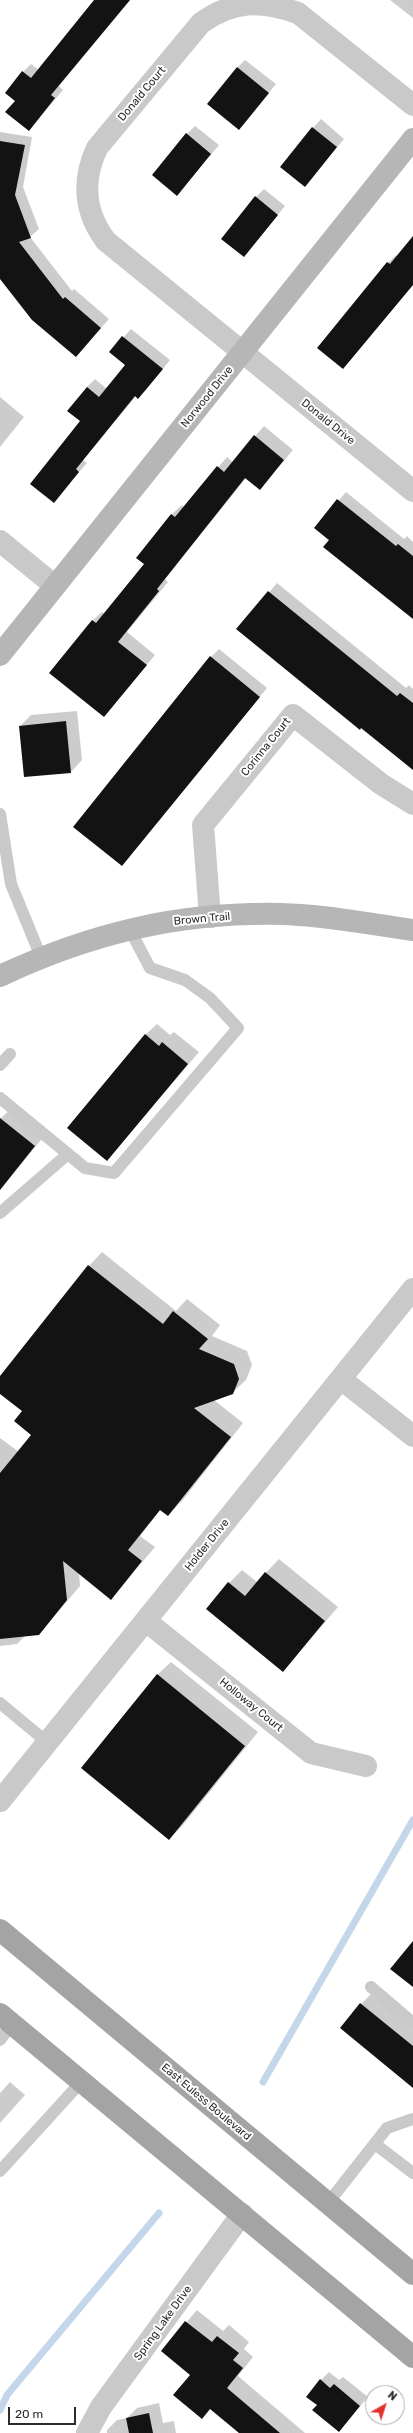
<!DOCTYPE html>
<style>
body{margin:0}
#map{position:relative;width:413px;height:2433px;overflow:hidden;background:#fff;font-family:Rubik,sans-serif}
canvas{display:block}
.north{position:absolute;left:365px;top:2385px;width:40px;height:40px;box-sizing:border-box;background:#fff;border:1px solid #ababab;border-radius:50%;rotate:39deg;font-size:11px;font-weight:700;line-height:16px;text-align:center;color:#2c2c2c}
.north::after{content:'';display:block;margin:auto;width:14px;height:18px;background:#e5312c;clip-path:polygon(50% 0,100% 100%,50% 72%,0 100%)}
.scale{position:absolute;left:8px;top:2407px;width:68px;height:18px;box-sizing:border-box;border:2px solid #2c2c2c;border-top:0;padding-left:5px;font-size:12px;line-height:14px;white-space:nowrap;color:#2c2c2c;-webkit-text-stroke:3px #fff;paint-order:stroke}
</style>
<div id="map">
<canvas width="413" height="2433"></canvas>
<div class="north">N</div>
<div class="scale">20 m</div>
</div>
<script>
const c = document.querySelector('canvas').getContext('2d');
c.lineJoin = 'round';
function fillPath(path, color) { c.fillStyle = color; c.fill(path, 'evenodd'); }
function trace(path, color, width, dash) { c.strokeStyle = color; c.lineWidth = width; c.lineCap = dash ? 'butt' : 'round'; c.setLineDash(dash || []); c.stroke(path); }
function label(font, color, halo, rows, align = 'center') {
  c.font = font + ' Rubik,sans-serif'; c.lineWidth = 4; c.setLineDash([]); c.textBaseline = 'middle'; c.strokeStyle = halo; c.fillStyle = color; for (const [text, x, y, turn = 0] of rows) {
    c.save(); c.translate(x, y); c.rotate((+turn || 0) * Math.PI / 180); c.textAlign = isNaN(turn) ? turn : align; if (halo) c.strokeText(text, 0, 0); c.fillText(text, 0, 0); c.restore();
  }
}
fillPath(new Path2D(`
 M96,0h34l-71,86 4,4 -34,40 -13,-29 7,-29 8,-8 8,6z
 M390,0h23v18z
 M245,60l31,24 -29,36 -10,-52z
 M321,119l23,20 -39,47 8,-58z
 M195,126l24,19 -42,50 10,-61z
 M0,132l32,5 -9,50 16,42 -9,8 42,54 2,-2 35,30 -33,37 -76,-87z
 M264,189l21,17 -41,50 12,-59z
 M413,237v47l-70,84 45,-105 8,-8 1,1z
 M131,329l39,31 -24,30 -8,8 -2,-2 -53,64 4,3 -34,39 29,-81 5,-34 8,-8 12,10 19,-24 -16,-13z
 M0,397l24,20 -24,30z
 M264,426l29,24 -33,39 -14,-11 -81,101 3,3 -41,50 28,23 -51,61 -12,-95 10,-9 3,2 40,-50 -8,-6 35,-44 10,-9 2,2 43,-50 6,5z
 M346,492l58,47 3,-3 6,6v76l-98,-90z
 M277,583l129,105 3,-3 4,4v80l-175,-140z
 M219,649l48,39 -145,177 89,-208z
 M77,711l5,49 -11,12 -51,-46 11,-11z
 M157,1024l13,11 4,-3 25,20 -92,108 38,-125z
 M12,1108l33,27 -45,55v-71z
 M102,1252l74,59 11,-12 33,26 -8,11 35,15 5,14 -6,15 -14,13 -18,7 29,23 -61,78 -14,14 -7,-6 -21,27 15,11 -44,52 -32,-26 1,13 -41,48 -14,2 -8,8 -17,2v-208l19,14 13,-17 -8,-24 -24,-19v-14l89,-112z
 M279,1559l59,48 -55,64 -54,-88 13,-13 15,12z
 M171,1662l87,70 -75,93 -14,14 -12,-164z
 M372,1993l41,33v59l-52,-81z
 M10,2082l15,13 -25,28v-30z
 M197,2310l26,21 6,-6 20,17 -5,7 9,8 -15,19 67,57h-65l-29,-25 -9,9 -11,-42 -29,-24z
 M329,2372l10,8 4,-3 25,20 -29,34 -21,-26 3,-25z
 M159,2403l4,20 11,-2 2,12h-69v-3l10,-10 10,-2 10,-10z`), '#0003');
trace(new Path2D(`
 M263,2082l150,-262
 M0,2410l7,-15 152,-182`), '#c4d7ea', 7);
fillPath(new Path2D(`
 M94,0h36l-79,95 4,3 -26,33 -24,-19 10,-11 -10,-8 17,-22 9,7z
 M237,67l32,26 -30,37 -32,-26z
 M312,127l25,20 -32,40 -25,-20z
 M186,133l25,21 -34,42 -25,-21z
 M0,141l25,4 -10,50 16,43 -12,4 44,57 2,-2 36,31 -25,29 -44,-37 -32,-41z
 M255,196l23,19 -34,42 -23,-18z
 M413,236v49l-70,84 -26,-21 70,-86 3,2z
 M122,336l41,33 -25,30 -3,-3 -59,73 3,3 -25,31 -24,-19 50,-63 -13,-10 20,-24 12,10 26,-32 -16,-13z
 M254,435l30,25 -24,30 -15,-12 -88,111 2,2 -41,51 29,23 -43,52 -55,-44 43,-53 4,3 48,-59 -8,-6 35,-44 4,3 42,-51 7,6z
 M337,499l59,47 2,-2 15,12v63l-90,-72 6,-7 -15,-12z
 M268,591l129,105 3,-3 13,10v67l-52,-42 -1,2 -124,-101z
 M210,656l50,41 -138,169 -49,-39z
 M66,721l5,52 -47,4 -5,-51z
 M145,1034l14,12 3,-4 26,22 -81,97 -40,-33z
 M0,1118l35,28 -35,44z
 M88,1265l75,59 10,-13 35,28 -9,10 35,15 5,15 -6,15 -39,14 37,29 -63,79 -8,-6 -32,40 14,11 -31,39 -48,-39 4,39 -28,35 -39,4v-166l31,-38 -17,-14 8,-10 -22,-17v-18z
 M265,1572l60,49 -42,51 -77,-63 22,-27 17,14z
 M157,1674l88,72 -76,94 -88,-72z
 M413,1941v46l-23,-18z
 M360,2003l53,43v42l-73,-60z
 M185,2321l27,21 5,-6 22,17 -6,7 10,8 -16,20 53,45h-41l-29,-24 -8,10 -29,-24 17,-20 -29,-24z
 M320,2379l10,9 4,-4 26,22 -21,26 -27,-22 5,-5 -11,-8z
 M149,2413l4,20h-24l-3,-15z`), '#131313');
trace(new Path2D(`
 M0,814l11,70 30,73
 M0,1065l10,-11
 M0,1098l85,70 29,5 124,-145 -28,-30 -25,-18 -35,-12 -21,-40
 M0,1213l68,-59
 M0,1703l48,40
 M371,1987l42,36
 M0,2040l12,-16
 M375,2144l38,29
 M0,2171l82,-90
 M328,2203l59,-75 26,-9`), '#c9c9c9', 12);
trace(new Path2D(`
 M413,105l-115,-92c-38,-13 -65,-13 -97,10l-104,125c-15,32 -13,64 9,93l307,250
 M0,541l55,45
 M210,917l-7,-92 90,-110 88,69 32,20
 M341,1379l72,57
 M146,1621l165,132 55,13
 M0,1801l413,-512
 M87,2433l14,-26 141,-193`), '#c9c9c9', 22);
trace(new Path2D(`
 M0,655l413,-516
 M0,976c91,-43 180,-64 281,-62 44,1 88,10 132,16`), '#b6b6b6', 22);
trace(new Path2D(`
 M0,1930l413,344
 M0,2014l413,343`), '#a4a4a4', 22);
label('11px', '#2c2c2c', '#fff', [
 ["Donald Court",142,94,-50],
 ["Norwood Drive",207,397,-51],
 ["Donald Drive",328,422,39],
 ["Corinna Court",266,747,-51],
 ["Brown Trail",202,919,-5],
 ["Holder Drive",207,1545,-51],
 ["Holloway Court",251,1705,39],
 ["East Euless Boulevard",206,2102,40],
 ["Spring Lake Drive",163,2323,-54]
]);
</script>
